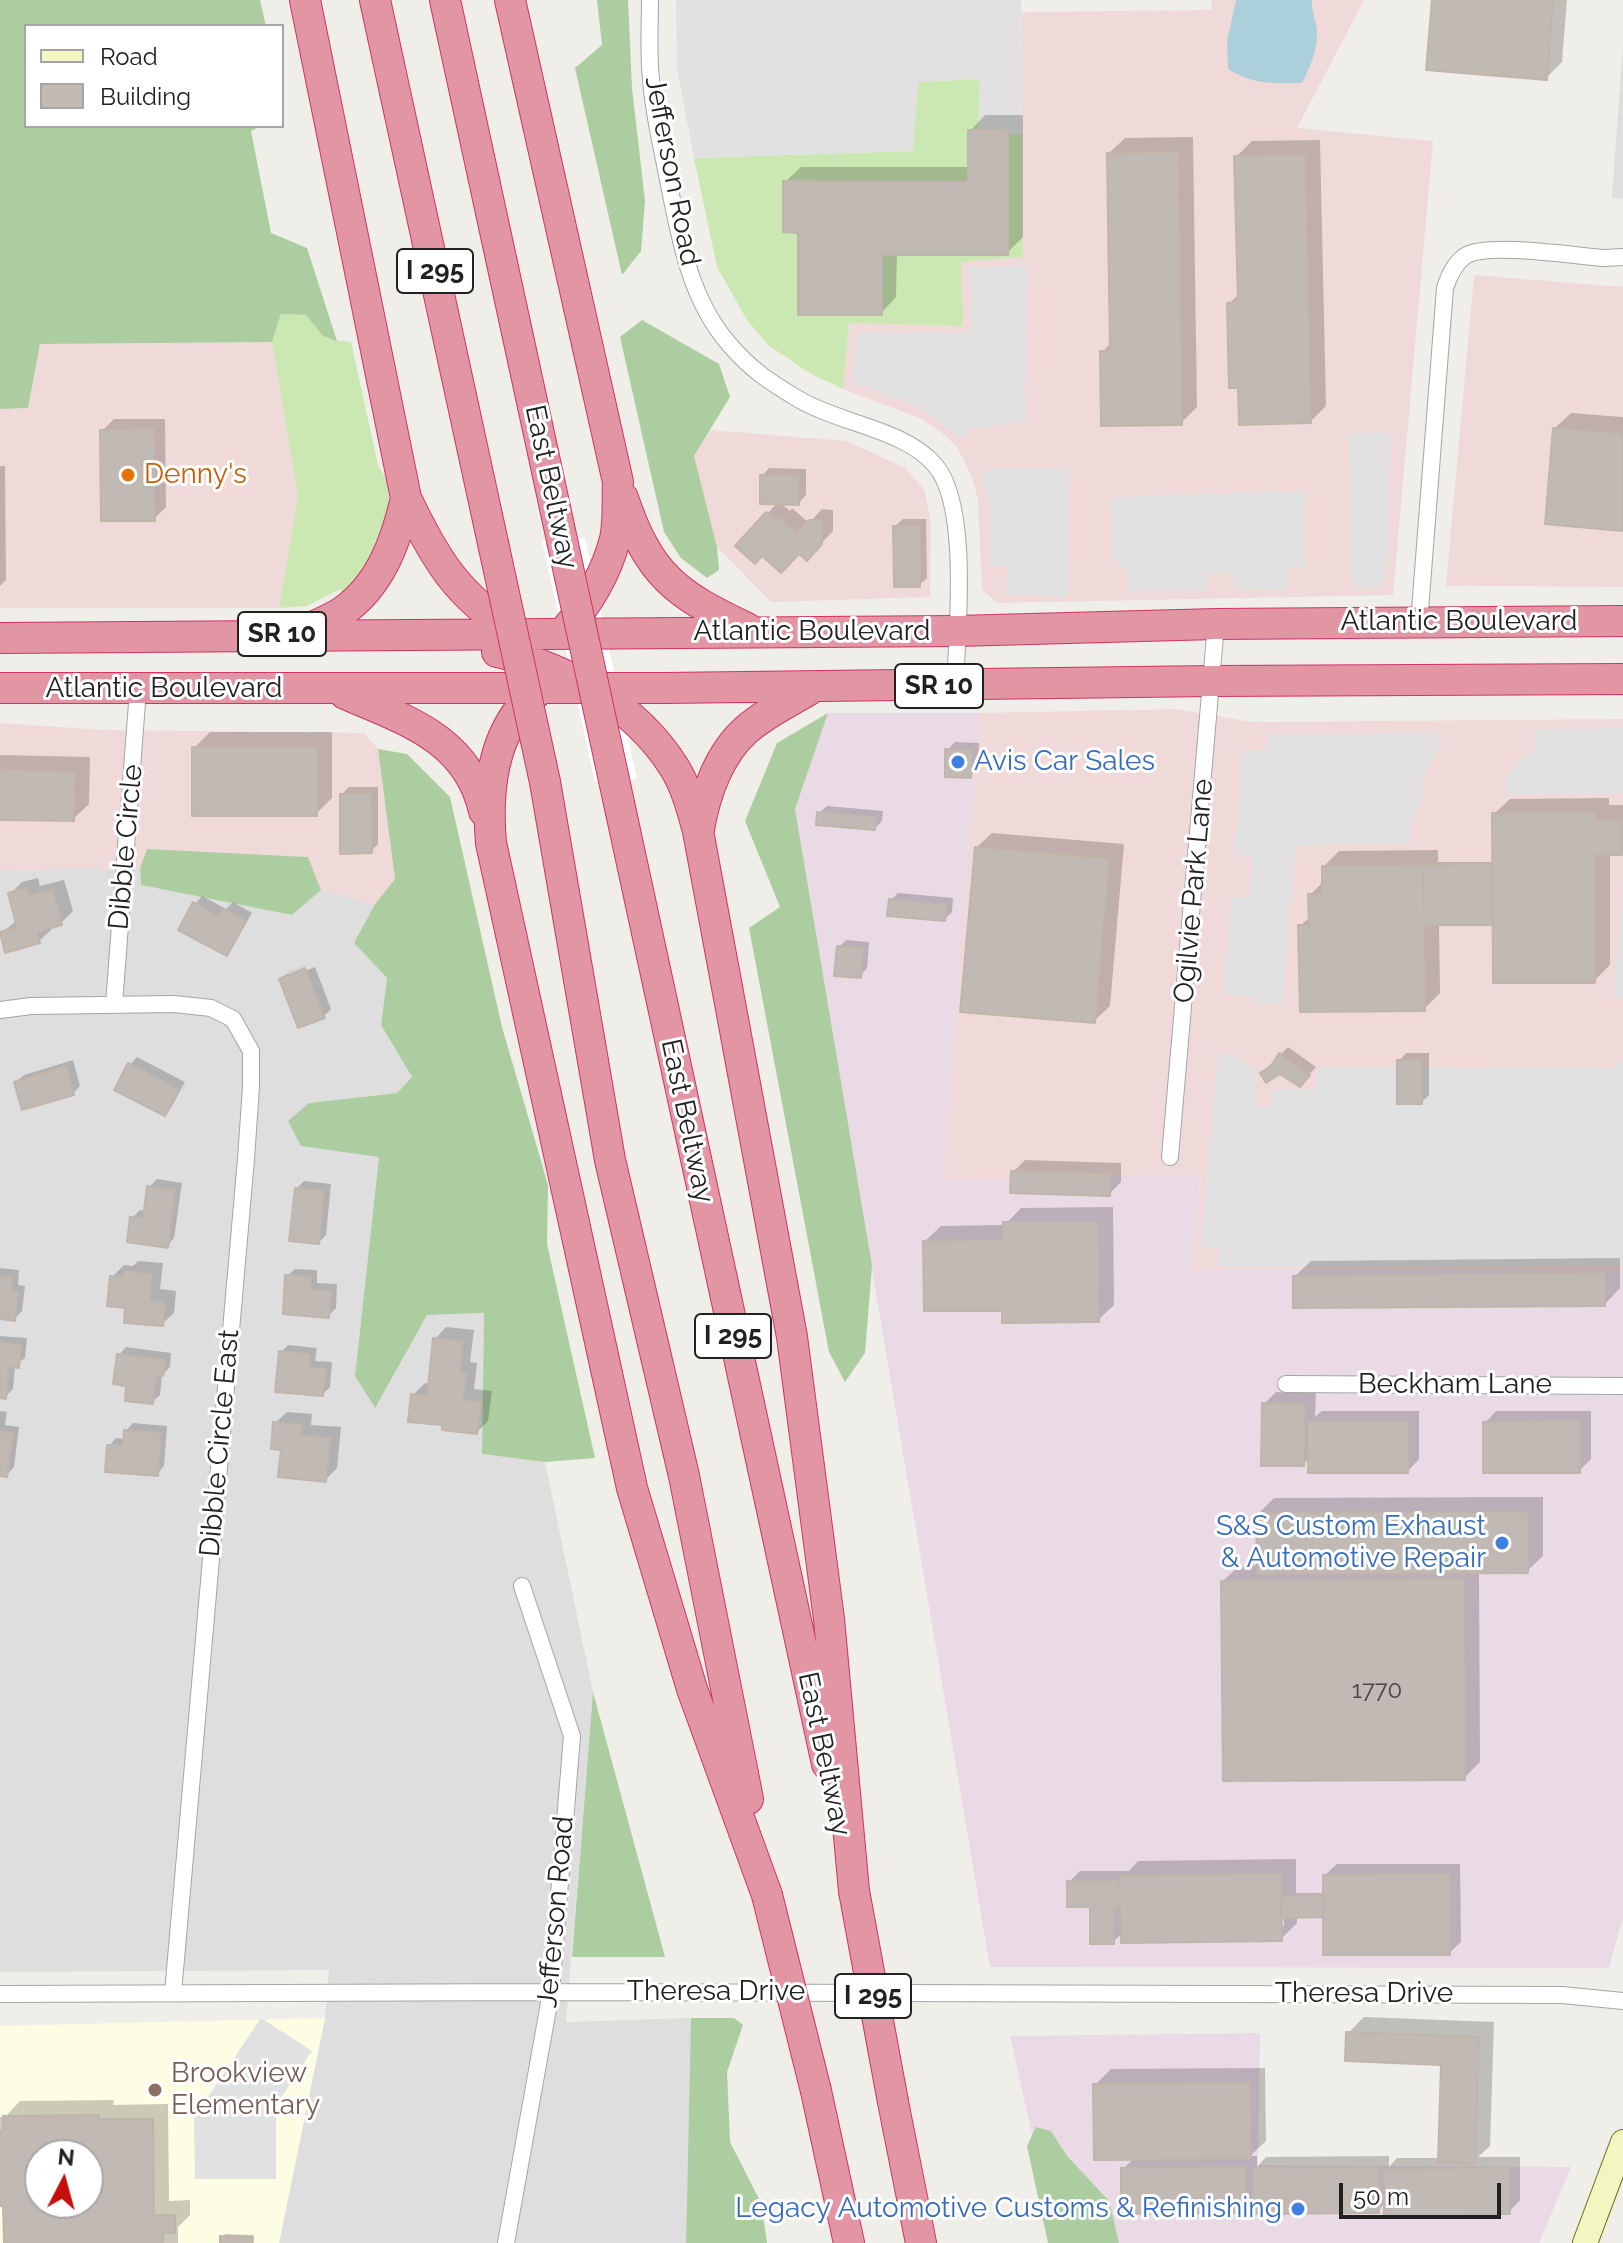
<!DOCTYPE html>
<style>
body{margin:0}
#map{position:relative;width:1623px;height:2243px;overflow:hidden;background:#f0eee8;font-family:Raleway,sans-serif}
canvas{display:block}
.legend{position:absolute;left:24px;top:24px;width:260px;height:104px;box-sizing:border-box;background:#fff;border:2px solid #a6a6a6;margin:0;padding:10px 14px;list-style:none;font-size:24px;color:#212121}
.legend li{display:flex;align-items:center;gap:16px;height:40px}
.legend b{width:40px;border:2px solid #a6a6a6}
.north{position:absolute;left:24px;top:2139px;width:80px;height:80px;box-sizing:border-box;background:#fff;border:2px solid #a6a6a6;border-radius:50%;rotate:6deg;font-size:22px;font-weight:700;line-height:32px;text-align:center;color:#212121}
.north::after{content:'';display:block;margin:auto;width:28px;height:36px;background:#c40f0d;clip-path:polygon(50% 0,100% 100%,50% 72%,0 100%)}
.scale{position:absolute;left:1339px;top:2183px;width:162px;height:36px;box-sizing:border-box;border:4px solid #212121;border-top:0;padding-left:10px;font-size:24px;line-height:28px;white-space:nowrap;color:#212121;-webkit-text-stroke:6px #fff;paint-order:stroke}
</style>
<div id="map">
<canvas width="1623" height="2243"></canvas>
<ul class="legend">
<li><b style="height:10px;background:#f3f6c0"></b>Road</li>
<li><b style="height:22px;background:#c1bab4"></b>Building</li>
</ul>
<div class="north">N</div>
<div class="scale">50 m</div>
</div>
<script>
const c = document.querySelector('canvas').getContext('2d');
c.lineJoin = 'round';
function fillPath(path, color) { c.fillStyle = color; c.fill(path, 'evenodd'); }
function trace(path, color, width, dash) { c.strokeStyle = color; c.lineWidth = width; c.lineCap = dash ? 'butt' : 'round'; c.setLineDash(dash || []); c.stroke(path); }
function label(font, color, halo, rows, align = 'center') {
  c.font = font + ' Raleway,sans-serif'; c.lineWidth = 6; c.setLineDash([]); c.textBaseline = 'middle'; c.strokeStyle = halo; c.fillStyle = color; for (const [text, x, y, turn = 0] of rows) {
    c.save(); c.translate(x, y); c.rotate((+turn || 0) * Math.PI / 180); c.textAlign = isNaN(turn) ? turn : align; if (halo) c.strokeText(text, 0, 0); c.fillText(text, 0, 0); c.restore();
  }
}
fillPath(new Path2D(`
 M1623,44v155l-11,-1z
 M140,868l1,17 151,30 29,-25 54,14 -21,39 33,35 -6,47 31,52 -15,16 -88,10 -8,43 78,10 -24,220 19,31 53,-92 57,-2 -2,141 63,8 48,230 -27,330 125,-4 -5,225h-407l46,-225 4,-48 -329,2v-1102z`), '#dedede');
fillPath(new Path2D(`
 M1212,0h152l-67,128 136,13 -40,454 -395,8 -16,-13 -4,-91 -6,-22 -15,-30 -17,-16 -21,-13 -76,-29 6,-66 113,3 -1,-64 62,-5 -2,-245 190,-2z
 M1474,275l149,12v300l-177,-1z
 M272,342l26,155 -19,111h-279v-199l28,-1 12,-64z
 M711,430l136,11 58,27 19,21 7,33 -1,75 -159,5 -54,-55 -23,-91z
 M1176,709l76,13 371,-3v552l-433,-1 11,-94 -259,4 37,-467z
 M0,723l105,7 259,3 14,16 17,130 -20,25 -54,-14 -14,-33 -159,-8 -8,19 -140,2z`), '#f0dad9');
fillPath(new Path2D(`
 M828,713h151l-36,467 258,-5 -10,95 432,1v646l-14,51 -619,-1 -196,-1158z
 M1260,2033l-2,132 313,2 -32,76h-483l-46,-207z`), '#e9dae6');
fillPath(new Path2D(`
 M325,2018l-46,225h-279v-217zM40,2155h48v48h-48z`), '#fdfde4');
fillPath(new Path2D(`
 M980,79l-1,56 43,-1 1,123 -62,5 2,64 -114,-3 -6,66 -32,-15 -43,-29 -21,-25 -30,-53 -23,-109 218,-7 6,-69z
 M281,314l25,1c16,19 19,25 45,27l27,123 10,18 1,24 -6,36 -39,53 -4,-7 -33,17 -28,2 19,-111 -26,-155z`), '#cbe7b2');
fillPath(new Path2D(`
 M0,0h260l6,26h-240v100h235l-10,5 20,102 36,15 30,93 -14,-5 -17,-21 -25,-1 -9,28 -232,2 -12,64 -28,1z
 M597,0h31l4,88 13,113 -4,50 -19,24 -47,-207 27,-23z
 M642,320l77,44 11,33 -36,59 23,91 2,23 -12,8 -26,-20 -17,-26 -44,-195z
 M828,713l-33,96 77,457 -7,87 -20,29 -16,-30 -80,-424 31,-21 -35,-86 32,-78z
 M378,749l29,5 43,43 52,230 46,158 -1,59 48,214 -50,4 -63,-8 2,-141 -57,2 -52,93 -20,-32 24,-219 -78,-11 -13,-25 21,-18 88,-10 15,-16 -31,-52 6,-47 -33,-35 21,-39 20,-25z
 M147,849l161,8 13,33 -29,25 -151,-30 -1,-17z
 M593,1692l72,265h-93z
 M691,2018h43l9,7 -16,47 3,70 31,61 6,40h-81z
 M1036,2127l15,4 16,25 42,45 10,42h-71l-21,-97z`), '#accd9f');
fillPath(new Path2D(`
 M676,0h345l1,134 -43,2 1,-57 -62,3 -5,69 -219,7 -17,-89z
 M1027,266l-2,154 -56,10 -9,8 -23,-19 -28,-16 -57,-21 5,-49 114,-1 -2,-65z
 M1383,432l7,4 -4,143 -11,9 -16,1 -8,-8 -2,-148z
 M995,469h74l-1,127 -61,-2 1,-28h-18v-64l-9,-28z
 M1306,491v77l-19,-1v23l-53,-1 -1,-16 -27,1v17h-77l-1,-23h-8l-2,-7 -6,-1 -1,-63z
 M1623,728v65l-115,2 -1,-19 28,-29v-18z
 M1438,733v17l-17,30 1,19 -12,29v15l-115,3 -13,160 -19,-2 -22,-9 -18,-2 9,-96 18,1 3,-41 -18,-2 8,-105 26,1v-17z
 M1623,880v117l-9,-1z
 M1218,1053l17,2 22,18 -2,32 3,3 13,-1 1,-18h45v-22l293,1 13,-6v203l-405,2 2,-18 -19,-2z
 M261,2018l51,33 -36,54v74h-81l-1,-61z`), '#e1e1e1');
fillPath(new Path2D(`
 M1236,0h76c-1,12 5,21 5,32 1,18 -7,35 -15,51 -27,1 -51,1 -74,-14l-1,-28z`), '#abd0db');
fillPath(new Path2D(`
 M585,538l52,241 -42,3 -53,-242z`), '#fff');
fillPath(new Path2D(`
 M1434,0h133l-5,62 -16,16z
 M985,115h38v122l-16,16h-110l-1,44 -15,16 -81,-82 -15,-49 16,-15h169v-36z
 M1193,137l4,270 -16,16 -79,-71 10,-10 -3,-189 16,-15z
 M1320,140l6,266 -15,15 -71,-35 -11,-82 11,-11 -4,-136 16,-16z
 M1571,413l52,4v112l-68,-101z
 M114,419h51l1,88 -12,12 -52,-88z
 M0,466h5l1,114 -6,6z
 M769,468l37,1v26l-7,8h-19l10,8 2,-3 17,15 13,-14 11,1v21l-15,16 -19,5 -36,2 -25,-8 40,-44 -16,-26z
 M903,519h23l1,59 -8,7 -24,-59z
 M210,732h122v66l-16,16 -122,-66z
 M955,742l24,1 -1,26 -8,7 -23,-26z
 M0,755l90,2 -1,47 -16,15 -73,-1z
 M349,787h29v57l-7,7 -29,-57z
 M1609,798v7h14v47l-13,1v112l-16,16 -99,-58h-56l1,70 -16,16 -124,-83 11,-10 -1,-21 14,-14v-15l15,-15 99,-1v12h56v-48l16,-15z
 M827,806l56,5 -1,10 -7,7 -56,-15z
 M992,833l132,11 -14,162 -16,15 -118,-173z
 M38,878l2,8 24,-6 9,31 -12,12 -11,3 1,4 -12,11 -37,-8 15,-13 -7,-26 12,-12z
 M898,893l55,5 -1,14 -7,7 -54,-19z
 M202,896l24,13 7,-7 19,11 -19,33 -7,8 -31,-50z
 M846,940l23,2 -2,26 -7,8 -21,-29z
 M313,962l-26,11v5l28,-11 16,42 -7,7 -43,-37 7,-7z
 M1288,1047l28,20 -9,10 -27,-6 -18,2z
 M1406,1053h23v42l-7,7 -23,-41z
 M137,1057l48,25 -13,24 -8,7 -34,-48z
 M73,1060l7,26 -7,7 -57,-11 8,-7z
 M1025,1160l96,3v19l-12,12 -96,-22z
 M157,1179l25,4 -8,55 -7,8 -35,-28 8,-8 6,1 3,-24z
 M304,1181l27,3 -5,51 -7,7 -22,-54z
 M1113,1207l1,98 -16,15 -94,-11 -79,-68 16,-15 64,-1 16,-17z
 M1620,1258v30l-15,16 -310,-28 16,-15z
 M138,1261l25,2 -3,26 16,2 -2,22 -12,11 -35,-18 -15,-29 12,-12 9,1z
 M0,1268l19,2 -1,15 7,1 -3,25 -8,8 -14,-2z
 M295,1269l22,1v13l20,1 -1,24 -8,8 -41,-40z
 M446,1327l28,3 -4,32 7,1 -3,26 18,2 -4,30 -11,11 -32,-8 -32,-29 12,-12 5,1 5,-45z
 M0,1336l27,2 -2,20 -10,7 -2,24 -8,8 -5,-1z
 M288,1345l29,3 -2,13 17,1 -2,25 -7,7 -42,-42z
 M126,1347l45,6 -1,14 -8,8 -2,20 -8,7 -23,-18 -10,-29z
 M1276,1392l40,1 -1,24 7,-6h97v48l-11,12 -98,-13 -7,6 -39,-60z
 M0,1411l7,1 -2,13 14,2 -5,40 -7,8 -7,-1z
 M1496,1411h95v48l-12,12 -94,-48z
 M287,1412l25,2 -1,11 30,2 -4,41 -12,12 -42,-32 -8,-25z
 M133,1423l34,3 -3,40 -7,8 -48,-28 7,-8 9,1 1,-8z
 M1543,1497v59l-16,15h-48l1,191 -16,16 -241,-197 16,-15 20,-1 -1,-51 16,-16z
 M1296,1859v34h29v-18l12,-11h123l1,78 -12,11 -124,-41 -28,4v7l-16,16 -158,-7 -10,10 -21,-38 -23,-22 11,-11h49l9,-10zM1280,1916h4v10h-4z
 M1364,2017l130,5 -4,124 -12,11h42v43l-11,12 -123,-10 -8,9 -123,-10 -9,10 -123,-42 11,-11 -39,-73 16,-16 154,-1 1,73 -16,15h7v11l9,-10 123,-1v11l8,-9h43l3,-95 -95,-30z
 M114,2100l-1,5 55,-1 1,97 21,-1v15l-12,12v16h-172l-1,-39h-5v-87h5l15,-16zM40,2155h48v48h-48z
 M225,2234l29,1v8h-32z`), '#0003');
const building = new Path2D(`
 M1432,0h121l-6,80 -121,-10z
 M968,130h40v125h-126v60h-84v-82l-15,-1v-51l185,1z
 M1178,152l4,273 -81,1 -1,-75h10l-3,-198z
 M1305,155l6,268 -72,2 -1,-37h-9l-2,-85 11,-1 -4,-146z
 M1553,428l70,6v97l-78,-7z
 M154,429l1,92h-54l-1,-91z
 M760,475h39v30l-39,-1z
 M766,512l11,9 3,-3 16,15 13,-13h14l-1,24 -15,17 -8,-7 -18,19 -19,-17 -7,8 -20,-18z
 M893,526h27v61h-26z
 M192,747h125v69h-125z
 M945,749l27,1 -1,28 -26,-1z
 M0,770l75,2 -1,49 -74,-1z
 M340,794h31l1,59 -32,1z
 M817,812l59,5 -1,13 -59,-5z
 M1492,813h103l-1,7h28v35h-27v128h-102z
 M975,847l134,12 -14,164 -135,-11z
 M1492,864l1,61h-69l-1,-60z
 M1423,865l2,146 -125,1 -2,-87h11l-1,-31h14v-28z
 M27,888l2,8 24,-6 9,35 -25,7 3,11 -35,10 -5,-21 17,-5 -9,-34z
 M889,899l58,6 -2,16 -58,-5z
 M193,902l26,15 5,-8 22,12 -19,35 -49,-26z
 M837,946l26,2 -2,30 -27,-2z
 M305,968l20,50 -27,10 -19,-49z
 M1279,1053l31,22 -10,12 -20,-13 -14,9 -6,-10 11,-7z
 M1397,1060h25v44h-25z
 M128,1063l51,27 -14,26 -51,-26z
 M66,1066l8,29 -52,15 -8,-28z
 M1011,1171l100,3 -1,22 -100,-3z
 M147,1186l28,4 -7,58 -41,-6 3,-25 13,2z
 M295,1188l29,3 -5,53 -30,-3z
 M1003,1222h95l1,100 -97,1v-12h-78l-1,-70 80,-1z
 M125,1271l27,3 -2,26 15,2 -2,24 -39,-3 1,-15 -18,-2 3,-30 14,1z
 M1605,1273v33l-312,2v-32z
 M285,1275l26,2 -1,13 21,1 -2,27 -46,-4z
 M0,1276l13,1 -2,15 7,1 -3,28 -15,-2z
 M433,1338l30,3 -3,32 6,1 -3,26 18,2 -4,32 -35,-4v-5l-34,-3 3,-28 16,2z
 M0,1343l21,2 -2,23 -10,-1 -3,32 -6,-1z
 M279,1351l31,3 -1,14 17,1 -3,27 -48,-4z
 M117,1354l48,6 -2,16h-7l-3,28 -28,-3 1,-15 -13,-2z
 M1262,1403l43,1 -1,62h-43z
 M1580,1421v52h-97v-51z
 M273,1422l29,3 -1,11 29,2 -4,44 -48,-5 3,-27 -10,-1z
 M1308,1422h100v51h-100z
 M124,1430l37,3 -3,43 -53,-4 2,-27 16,1z
 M0,1432l13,1 -6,44 -7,-1z
 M1528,1512v61l-271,1 -1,-61z
 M1464,1579l1,201 -242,1 -2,-200z
 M1281,1874l1,67 -161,2 -1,-67z
 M1450,1874v81h-127v-80z
 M1067,1881h50v6h3v20l-6,1v36h-24v-37h-23z
 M1323,1895v22l-42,1v-22z
 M1346,2032l133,5 -4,127 -37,-2 3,-97 -96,-4z
 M1250,2083l1,76 -157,1 -1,-76z
 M99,2115v4h54l1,96h21v18h-12v10h-159l-1,-37h-3v-75h3v-15zM40,2155h48v48h-48z
 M1246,2167v46l-125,1v-46z
 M1378,2167l1,46 -126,1v-46z
 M1509,2168l1,46 -126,1v-46z
 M220,2236l32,1v6h-32z`);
fillPath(building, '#c1bab4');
trace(building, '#c1b5ab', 2);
const street = new Path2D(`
 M650,0c0,26 -2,53 1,79 2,32 10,64 16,96 12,58 21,122 62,169 22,26 42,39 71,56 41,24 104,29 135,65 35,40 22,167 20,221
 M1419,623l26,-335c4,-12 9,-24 20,-32 22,-14 110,0 140,2l18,-1
 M114,1004l24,-314
 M0,1010l31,-4 143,-2 37,4 22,11 18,32v36l-5,72 -73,834
 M1170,1157l46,-533
 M1286,1384l337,2
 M0,1994l551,-2 1011,3 61,6
 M506,2243l45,-251 21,-256 -50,-150`);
const secondary = new Path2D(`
 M1585,2243l38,-101`);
const highway = new Path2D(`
 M305,0l101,498c29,61 51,98 110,135
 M375,0l118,543
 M445,0l117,540
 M510,0l108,482c-1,18 1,39 -3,57 -9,36 -28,65 -51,93
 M623,498c26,77 52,96 124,130
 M302,632c13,-7 28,-12 40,-20 38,-26 54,-70 64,-114
 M0,638l957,-7 259,-7 407,-3
 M497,652c70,16 138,53 177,115 12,19 18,42 24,64l94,506 37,282 25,272
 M543,687c-49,36 -57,99 -52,156l141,645 60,201 75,206
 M0,688h665l548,-7 410,-2
 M345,694c61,26 123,45 139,117
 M614,780l213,984
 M545,782l65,378 74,316 64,323
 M699,829c6,-35 20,-75 47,-99 19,-17 45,-29 68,-43
 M816,2091l33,152
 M893,2102l28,141`);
trace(street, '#a5a5a5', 18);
trace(secondary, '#67730c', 26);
trace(highway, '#d03367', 32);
trace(street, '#fff', 16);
trace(secondary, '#f3f6c0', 24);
trace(highway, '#e295a3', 30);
const highwayBridge = new Path2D(`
 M562,540l52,240
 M493,543l52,239
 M854,1891l39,211
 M767,1895l49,196`);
trace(highwayBridge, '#d03367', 32, []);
trace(highwayBridge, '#e295a3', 30);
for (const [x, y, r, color] of [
 [128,475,8,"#e8710a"],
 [958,762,8,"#3f7fe0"],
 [1502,1543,8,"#3f7fe0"],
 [155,2090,8,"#8d6e63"],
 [1298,2209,8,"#3f7fe0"]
]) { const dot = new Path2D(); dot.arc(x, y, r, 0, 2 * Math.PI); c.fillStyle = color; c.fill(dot); trace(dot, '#fff', 3); }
label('24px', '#494746', null, [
 ["1770",1377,1691]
]);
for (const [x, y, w] of [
 [435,271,76],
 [282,634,88],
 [939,686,88],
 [733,1336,76],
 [873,1996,76]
]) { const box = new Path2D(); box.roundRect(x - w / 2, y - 22, w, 44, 6); c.fillStyle = '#fff'; c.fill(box); trace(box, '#212121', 2); }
label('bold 26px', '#212121', null, [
 ["I 295",435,271],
 ["SR 10",282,634],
 ["SR 10",939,686],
 ["I 295",733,1336],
 ["I 295",873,1996]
]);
label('28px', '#212121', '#fff', [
 ["Jefferson Road",672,171,79],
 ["East Beltway",551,487,78],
 ["Atlantic Boulevard",1459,622],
 ["Atlantic Boulevard",812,632],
 ["Atlantic Boulevard",164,689],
 ["Dibble Circle",126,847,-85],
 ["Ogilvie Park Lane",1194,891,-85],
 ["East Beltway",687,1121,78],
 ["Beckham Lane",1455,1385],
 ["Dibble Circle East",220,1443,-85],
 ["East Beltway",824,1754,78],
 ["Jefferson Road",556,1912,-85],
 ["Theresa Drive",716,1992],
 ["Theresa Drive",1364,1994]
]);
label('28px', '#c56008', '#fff', [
 ["Denny's",144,475]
], 'left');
label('28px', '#366cbe', '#fff', [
 ["Avis Car Sales",974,762,"left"],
 ["S&S Custom Exhaust",1486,1527],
 ["& Automotive Repair",1486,1559],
 ["Legacy Automotive Customs & Refinishing",1282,2209]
], 'right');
label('28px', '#785e54', '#fff', [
 ["Brookview",171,2074],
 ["Elementary",171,2106]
], 'left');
</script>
